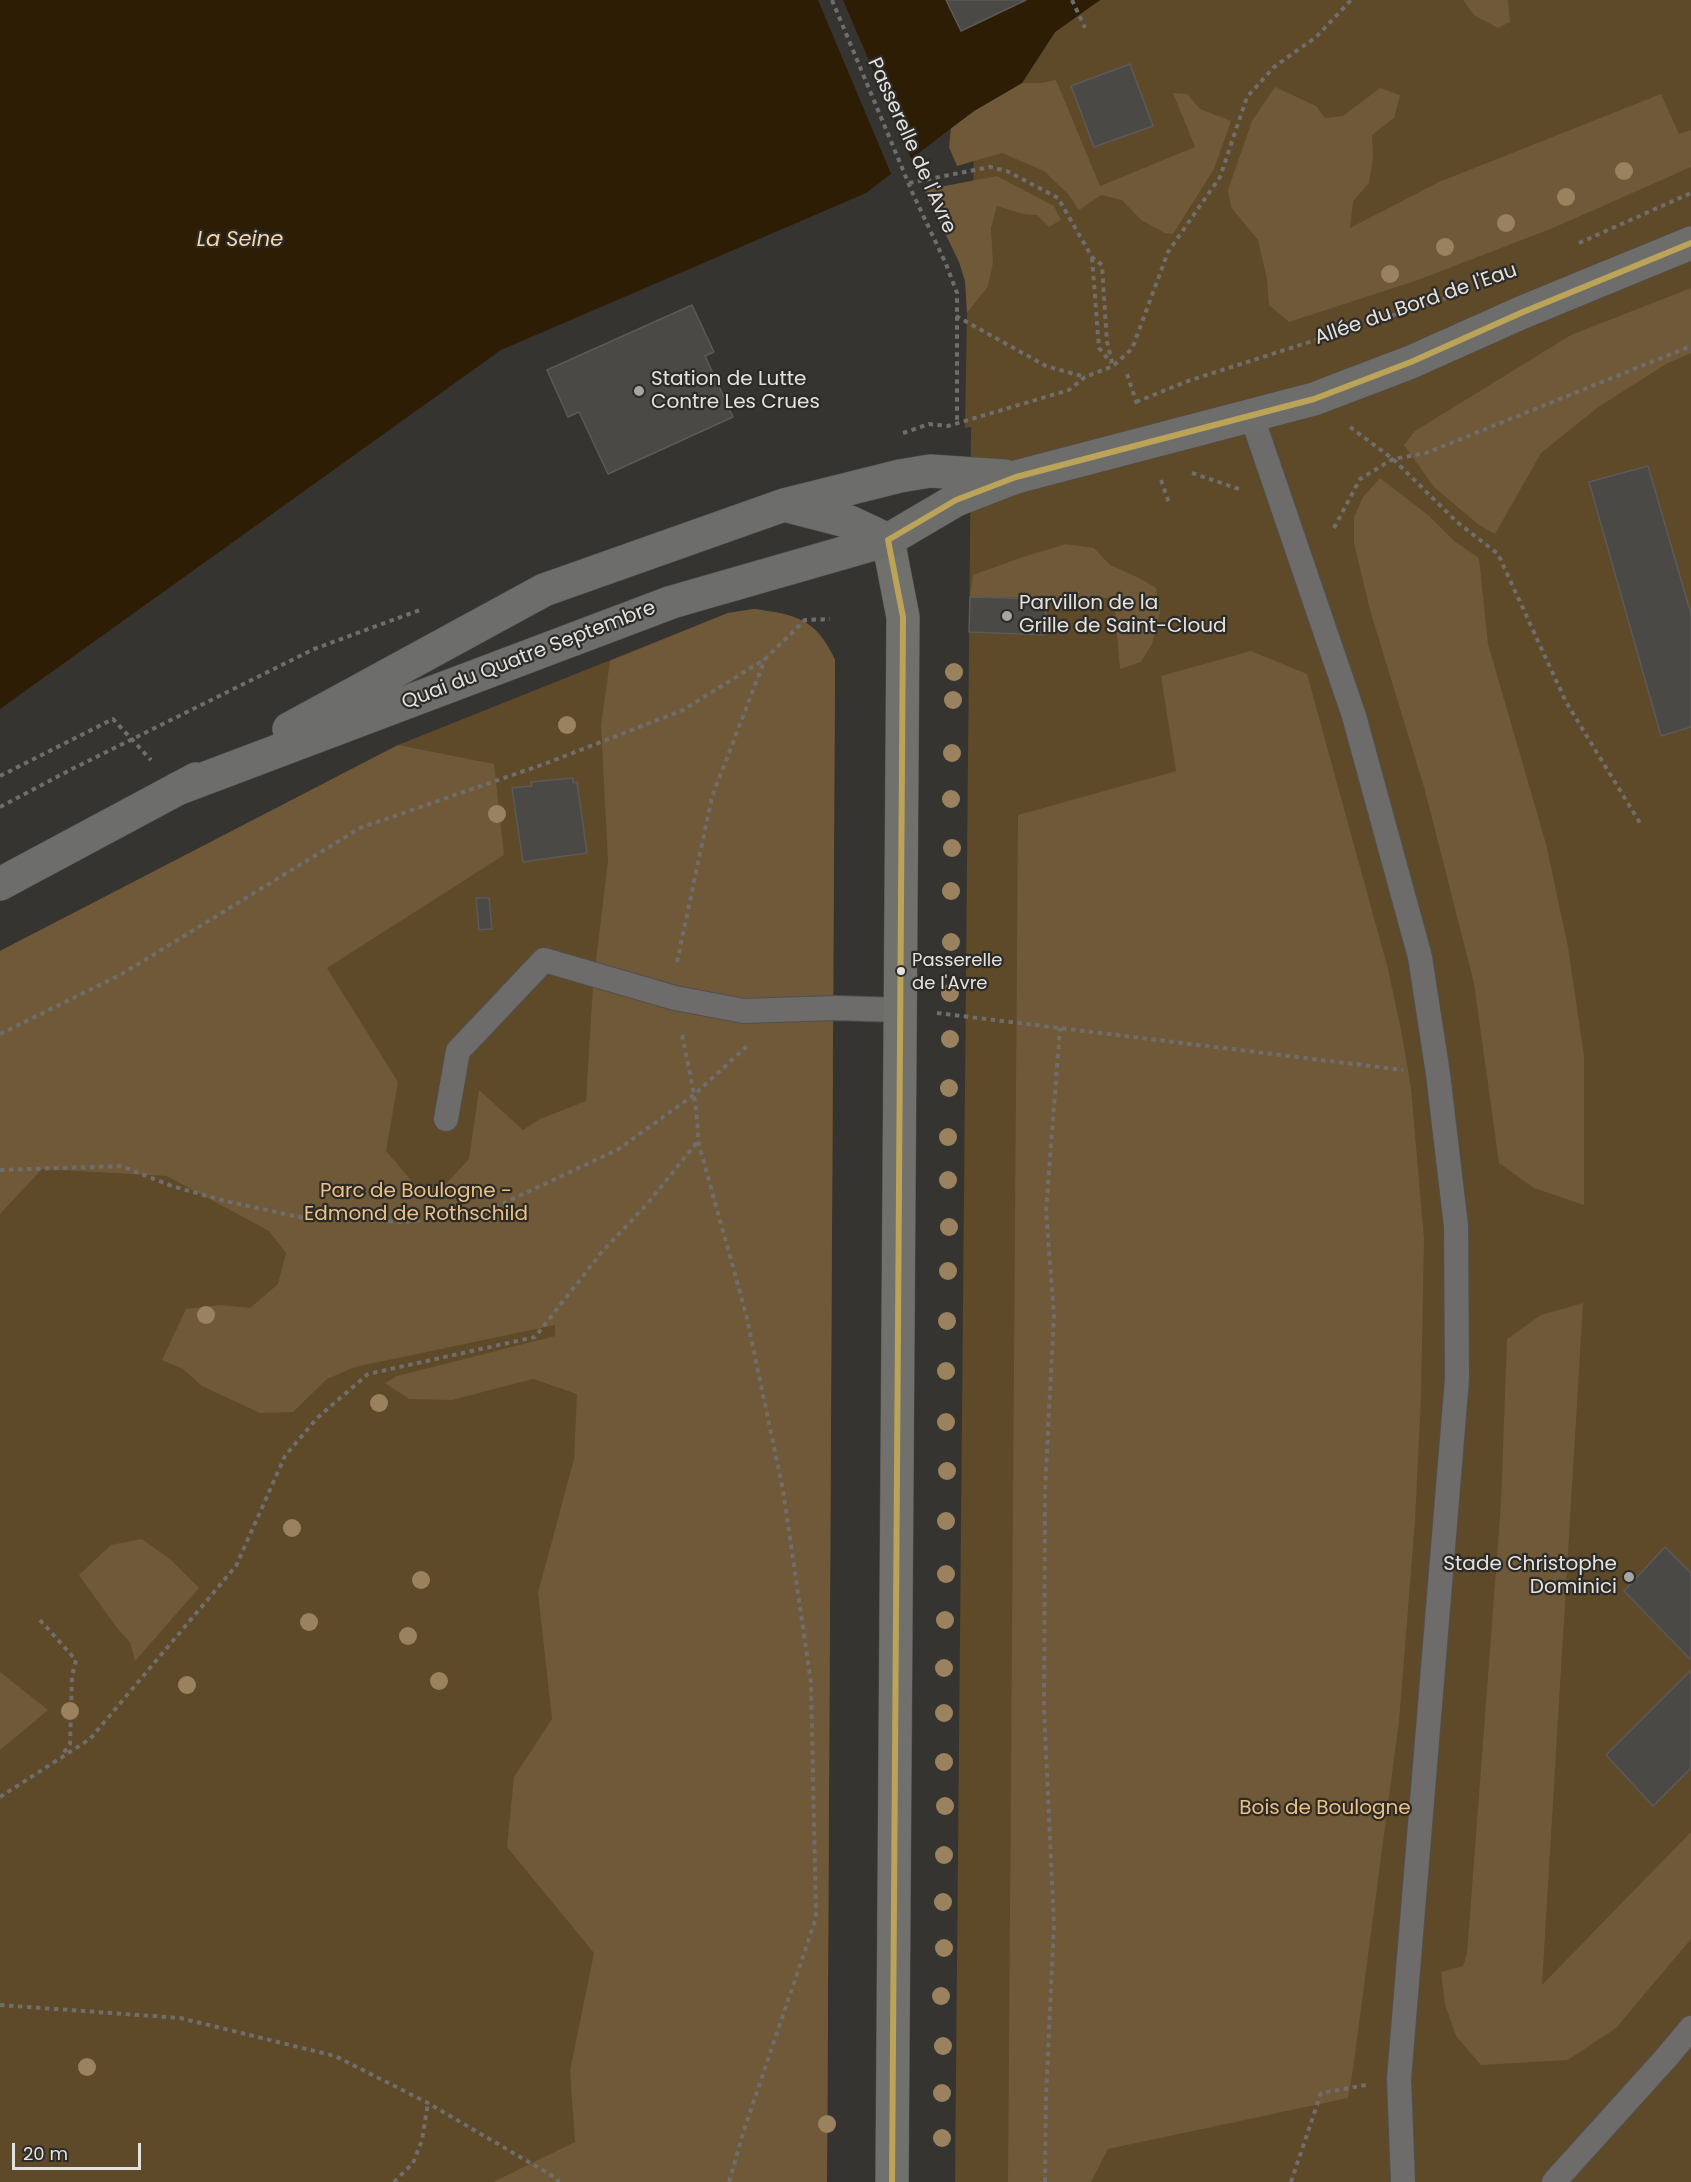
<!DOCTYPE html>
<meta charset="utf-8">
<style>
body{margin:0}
#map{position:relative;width:1691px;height:2182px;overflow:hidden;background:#363431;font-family:Poppins,sans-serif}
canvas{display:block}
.scale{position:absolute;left:12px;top:2143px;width:129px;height:27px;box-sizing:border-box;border:3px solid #e4e2df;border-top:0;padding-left:8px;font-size:18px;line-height:21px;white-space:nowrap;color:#e4e2df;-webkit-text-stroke:4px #2d2b27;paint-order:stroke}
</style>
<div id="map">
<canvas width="1691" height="2182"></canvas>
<div class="scale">20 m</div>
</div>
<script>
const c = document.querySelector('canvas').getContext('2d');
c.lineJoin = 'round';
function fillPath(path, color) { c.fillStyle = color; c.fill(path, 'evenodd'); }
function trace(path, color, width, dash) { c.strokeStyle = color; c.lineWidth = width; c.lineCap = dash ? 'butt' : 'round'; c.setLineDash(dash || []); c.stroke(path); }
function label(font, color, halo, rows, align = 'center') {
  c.font = font + ' Poppins,sans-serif'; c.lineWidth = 4.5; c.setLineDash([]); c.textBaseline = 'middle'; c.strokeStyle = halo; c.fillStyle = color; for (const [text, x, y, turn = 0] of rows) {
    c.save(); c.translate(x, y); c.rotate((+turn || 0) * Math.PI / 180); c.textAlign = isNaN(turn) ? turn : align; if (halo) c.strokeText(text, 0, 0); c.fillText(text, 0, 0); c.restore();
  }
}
fillPath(new Path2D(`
 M1100,0h591v2182h-736l16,-1755 -6,1 2,-115 5,-7 2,-195 48,-28 33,-51z
 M754,609c42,6 62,9 81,51l-8,1522h-827v-1231l398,-206 330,-132z`), '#5e4928');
fillPath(new Path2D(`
 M1463,0h45l2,22 -12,6 -24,-13z
 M1056,80l44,106 95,-39 -22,-54 14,1 13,15 31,12 -17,48 -41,65 -8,-1 -24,-13 -19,-20 -21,-5 -22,15 -11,-16 -24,-23 -42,-18 -45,13 -8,-19 2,-20 23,-16 48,-28h19z
 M1275,87l41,19 9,12 18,-2 37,-28 20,7 -6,23 -22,17 1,23 -4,25 -16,18 -3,27 89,-46 222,-88 18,40 12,-4v37l-138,61 -135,52 -129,42 -20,-17 -2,-26 -9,-39 -27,-33 -3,-17 24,-69z
 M997,176l57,30 7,14 -12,7 -12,-12 -14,-1 -26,-8 -6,22 2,35 -5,23 -21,27 -2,-32 -6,-19 -35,-72z
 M1691,288v65l-25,11 -69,44 -56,45 -46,81 -16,-9 -45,-38 -30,-42 11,-14 156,-96z
 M1380,478l48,37 26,26 25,17 9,86 58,200 22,103 16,109v149l-50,-17 -35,-25 -25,-180 -50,-196 -54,-177 -16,-67v-26l9,-20z
 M1066,544l28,4 16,17 29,13 17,10 4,24 -8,32 -11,18 -21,7 -6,-71 -144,-1 3,-22 47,-17z
 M754,609c42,6 62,9 81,51l-8,1522h-334l82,-40 -5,-71 24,-118 -87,-106 7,-70 38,-58 -14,-126 36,-134 3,-65 -44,-15 -81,21 -43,-1 -24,-16 12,-7 158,-40v-11l-200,42 -28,12 -34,33 -33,1 -58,-27 -19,-17 -21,-9 24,-51 34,-4 30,3 28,-24 8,-31 -17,-22 -102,-55 -125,-7 -42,45v-263l398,-206 96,19 10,91 -177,113 71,114 -12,69 35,41 23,-6 25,-27 10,-69 44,40 17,-11 46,-18 7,-116 15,-124 -7,-136 9,-64 118,-48z
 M1251,651l56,23 81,295 13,61 10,58 13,151 -3,159 -6,123 -16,200 -46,348 -5,29 -240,51 -17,33h-83l10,-1367 158,-44 -15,-95z
 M1583,1303l-41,682 149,-153v107l-75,89 -48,32 -87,5 -25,-29 -11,-32 -4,-32 22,-6 4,-12 34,-450 6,-165 34,-24z
 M142,1539l29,21 28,28 -64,73 -5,-19 -13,-14 -38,-53 32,-30z
 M0,1672l48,38 -48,40z`), '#705938');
fillPath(new Path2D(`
 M0,0h1100l-45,32 -33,51 -48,28 -108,82 -365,157 -501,359z`), '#2d1d04');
fillPath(new Path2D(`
 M818,0h25l69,161 -20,15z`), '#363431');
const building = new Path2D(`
 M946,0h80l-65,31z
 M1130,64l23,62 -59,21 -23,-61z
 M692,305l22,47 -9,4 28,61 -125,57 -29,-62 -11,5 -21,-47z
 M1648,466l43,148v113l-30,9 -72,-254z
 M970,597l76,2 -1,36 -76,-3z
 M573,778v5l4,-1 10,71 -64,9 -11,-74 20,-2 -1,-4z
 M476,898h13l3,31 -13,1z
 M1665,1547l26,26v87l-67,-69z
 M1691,1670v98l-38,38 -47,-51z`);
fillPath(building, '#4a4946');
trace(building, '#5c5a58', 1.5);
const service = new Path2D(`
 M1252,417l102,299 66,241 18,117 18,152 1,153 -58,700 4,103
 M446,1119l12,-68 86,-91 131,38 69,13 91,-3 66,2
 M1554,2182l112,-124 25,-30`);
const secondary = new Path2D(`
 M888,540l15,77 -11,1565`);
const primary = new Path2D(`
 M788,506l62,16 38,18
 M289,729l255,-139 240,-85 116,-29 30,-5 75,5
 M177,789l495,-187 216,-62 68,-40 60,-23 298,-78 97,-37 112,-50 168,-69
 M0,884l196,-105`);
trace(service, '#51504e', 26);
trace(secondary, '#51504e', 34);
trace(primary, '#51504e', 34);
trace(new Path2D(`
 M832,0l81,194 33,70 11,29v131
 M1072,0l13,28
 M909,183l81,-16 17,4 51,27 34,59 10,8 5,77 6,24
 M1579,243l112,-50
 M1092,258l7,90 12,15
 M956,316l90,50 39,11
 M1127,374l10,30
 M1136,402l52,-21 277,-89
 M1350,427l43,32 64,63 41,32 68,148 74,121
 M903,433l26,-9 19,2 121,-36 16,-13 28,-11 19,-17 36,-97 52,-75 27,-80 27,-30 42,-30 35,-37
 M1192,473l47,16
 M1161,480l8,23
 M1334,528l26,-49 33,-20 33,-6 265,-107
 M0,776l113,-57 38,41
 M0,807l72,-38 242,-120 106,-39
 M677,962l35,-165 53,-138
 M937,1013l466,57
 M0,1034l122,-60 238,-146 187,-65 136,-53 82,-51 40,-39 25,-1
 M682,1035c7,35 16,70 16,106l48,173 37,176 28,193 5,235 -72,212 -15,52
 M0,1170l121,-4 51,20 53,15 79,17 100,4 83,-11 130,-61 77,-55 53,-49
 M40,1620l36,40 -4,16 -2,68 -8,11
 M0,1797l90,-58 146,-173 49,-110 32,-38 51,-44 167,-37 66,-84 47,-50 50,-62
 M0,2005l180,13 155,38 93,47 128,75 3,4
 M394,2182l19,-19 9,-23 6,-37
 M1045,2182l1,-86 8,-171 -10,-215 1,-219 9,-176 -8,-104 14,-183
 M1291,2182l30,-89 45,-8`), '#6f6e6c', 4, [4.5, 4.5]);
trace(service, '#6d6c6b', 24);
trace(secondary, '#70706d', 33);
trace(primary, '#6d6d6b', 33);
trace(new Path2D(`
 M888,540l15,77 -11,1565
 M888,540l68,-40 60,-23 298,-78 97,-37 112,-50 168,-69`), '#bba357', 6);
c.fillStyle = '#9a825e';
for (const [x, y] of [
 [1624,171],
 [1566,197],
 [1506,223],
 [1445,247],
 [1390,274],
 [954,672],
 [953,700],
 [567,725],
 [952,753],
 [951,799],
 [497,814],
 [952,848],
 [951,891],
 [951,942],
 [950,993],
 [950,1039],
 [949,1088],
 [948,1137],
 [948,1180],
 [949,1227],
 [948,1271],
 [206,1315],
 [947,1321],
 [946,1371],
 [379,1403],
 [946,1422],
 [947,1471],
 [946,1521],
 [292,1528],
 [946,1574],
 [421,1580],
 [945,1620],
 [309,1622],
 [408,1636],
 [944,1668],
 [439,1681],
 [187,1685],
 [70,1711],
 [944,1713],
 [944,1762],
 [945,1806],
 [944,1855],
 [943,1902],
 [944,1948],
 [941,1996],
 [943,2046],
 [87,2067],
 [942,2093],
 [827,2124],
 [942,2138]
]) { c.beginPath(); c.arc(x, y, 9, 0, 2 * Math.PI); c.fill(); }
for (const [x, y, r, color] of [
 [639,391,6,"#a7a5a2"],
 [1007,616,6,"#a7a5a2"],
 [901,971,5,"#e4e2df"],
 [1629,1577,6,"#a7a5a2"]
]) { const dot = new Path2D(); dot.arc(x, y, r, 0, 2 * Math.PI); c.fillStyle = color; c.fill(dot); trace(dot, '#2d2b27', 2); }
label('18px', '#e4e2df', '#2d2b27', [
 ["Passerelle",912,961],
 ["de l'Avre",912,984]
], 'left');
label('20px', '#e4e2df', '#2d2b27', [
 ["Passerelle de l'Avre",911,146,66],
 ["Allée du Bord de l'Eau",1416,305,-19],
 ["Quai du Quatre Septembre",529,656,-21]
]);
label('20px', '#e4e2df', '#2d2b27', [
 ["Station de Lutte",651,380],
 ["Contre Les Crues",651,403],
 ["Parvillon de la",1019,604],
 ["Grille de Saint-Cloud",1019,627],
 ["Stade Christophe",1617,1565,"right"],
 ["Dominici",1617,1588,"right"]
], 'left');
label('20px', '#ecc183', '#2d2b27', [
 ["Parc de Boulogne -",416,1192],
 ["Edmond de Rothschild",416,1215],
 ["Bois de Boulogne",1325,1809]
]);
label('italic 21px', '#fad7a6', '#2d2b27', [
 ["La Seine",240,241]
]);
</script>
